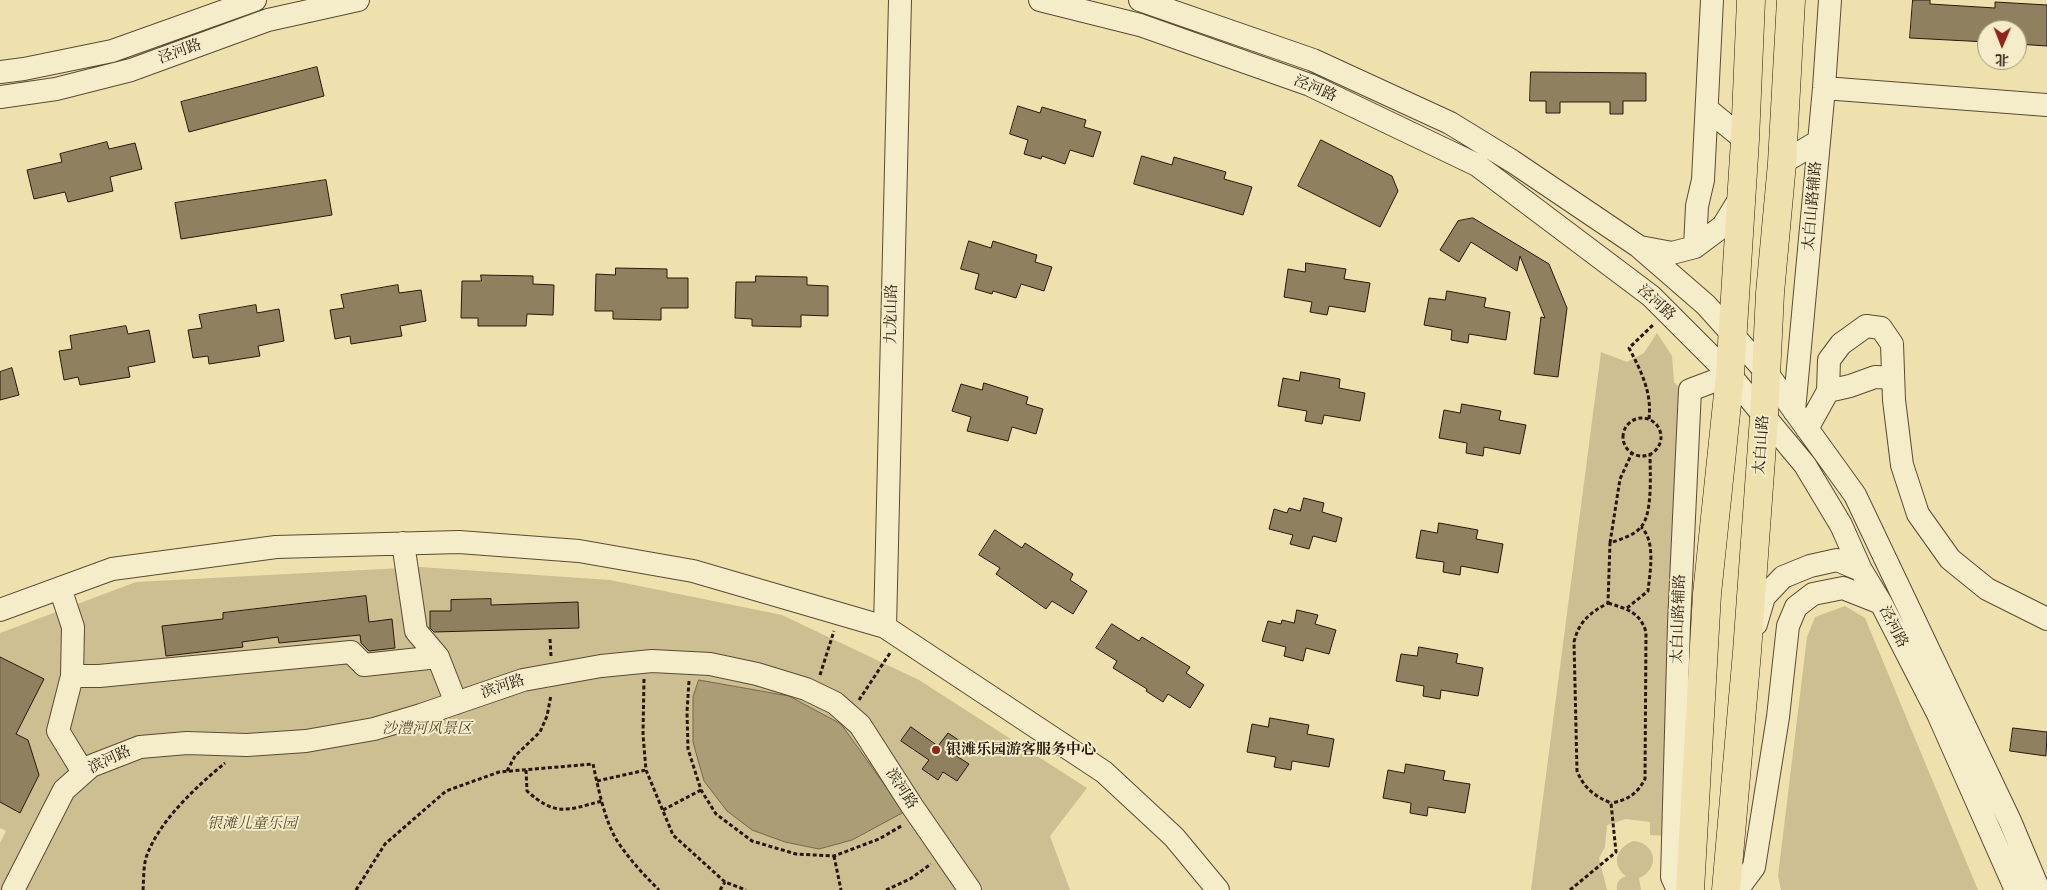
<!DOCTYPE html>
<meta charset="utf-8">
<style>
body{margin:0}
#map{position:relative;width:2047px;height:890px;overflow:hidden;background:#efe1ad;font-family:"IM FELL Great Primer","Noto Serif SC",serif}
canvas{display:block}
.north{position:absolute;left:1977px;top:20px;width:50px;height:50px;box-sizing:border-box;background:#f5ecca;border:1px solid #a3977e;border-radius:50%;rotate:181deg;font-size:14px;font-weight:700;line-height:20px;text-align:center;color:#28180b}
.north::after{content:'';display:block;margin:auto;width:18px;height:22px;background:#8f2418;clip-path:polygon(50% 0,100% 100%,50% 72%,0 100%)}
</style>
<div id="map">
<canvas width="2047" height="890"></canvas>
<div class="north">北</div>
</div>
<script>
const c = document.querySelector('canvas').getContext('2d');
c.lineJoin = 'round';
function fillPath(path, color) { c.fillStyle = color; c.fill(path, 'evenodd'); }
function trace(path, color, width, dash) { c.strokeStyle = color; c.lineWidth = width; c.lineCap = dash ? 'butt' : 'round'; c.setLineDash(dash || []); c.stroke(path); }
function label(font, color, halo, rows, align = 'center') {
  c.font = font + ' "IM FELL Great Primer","Noto Serif SC",serif'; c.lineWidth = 4; c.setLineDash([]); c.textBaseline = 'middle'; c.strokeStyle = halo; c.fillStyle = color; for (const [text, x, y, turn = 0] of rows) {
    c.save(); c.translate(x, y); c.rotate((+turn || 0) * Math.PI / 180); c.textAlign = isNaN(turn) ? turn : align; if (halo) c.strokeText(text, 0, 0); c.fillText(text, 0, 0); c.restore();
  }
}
fillPath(new Path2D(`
 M1657,333l15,23 2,26 9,9 -14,445 -19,-1v-13l-24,-3 -19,6 -2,22 -6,11 8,32h-76l70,-538 26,10 17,-9z
 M420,567l190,13 172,35 137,65 168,108 -37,48 20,54h-1070v-47l6,-12 -6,-3v-195l136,-51z
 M1845,606l20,12 113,272h-197l-3,-14 29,-239 8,-20z
 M1634,841c23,3 26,28 5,37l2,12h-24c-1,-8 2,-11 9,-14 -16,-11 -9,-30 8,-35z`), '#cdbf91');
const water = new Path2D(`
 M699,680l90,16 52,28 63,88 -52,28 -33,9 -34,-7 -33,-12 -25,-19 -23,-30 -11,-39v-45z`);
fillPath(water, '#ab9d76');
trace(water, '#77684b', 1);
const building = new Path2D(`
 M1913,0h17v4l65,4v-6l52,3v41l-30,-2v-14h-30v12l-77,-4z
 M317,67l7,29 -135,36 -8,-30z
 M1531,72l115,1v28h-23v13h-13v-12h-50v11h-14v-12h-16z
 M1018,106l22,7 2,-6 44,13 -2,7 17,5 -8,25 -23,-7 -5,14 -23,-8 -1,3 -17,-5 4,-14 -18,-6z
 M1321,140l71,36 6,15 -18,36 -82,-41z
 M107,142l2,7 26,-6 7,26 -32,8 3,14 -45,11 -3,-10 -31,7 -7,-29 35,-8 -2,-8z
 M1142,156l30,9 2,-8 52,15 -2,7 28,8 -9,28 -109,-31z
 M326,180l6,35 -151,24 -6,-36z
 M1473,218l76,46 18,44 -9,69 -24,-3 7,-57 4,1 -25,-62 -3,15 -46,-29 -12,20 -19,-12 18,-29z
 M969,241l22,7 2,-7 44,14 -2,7 17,5 -8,24 -23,-7 -5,14 -23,-7 -1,3 -17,-5 4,-15 -18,-5z
 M1306,263l40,6 -2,10 26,4 -5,29 -36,-6 -2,9 -17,-3 2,-10 -28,-5 4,-28 17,3z
 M616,268l51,1v9h21v30h-27v12l-48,-1v-8h-18l1,-37 19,1z
 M481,275l52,1v8l21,1 -1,30 -26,-1 -1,12h-48v-8h-17l1,-37h19z
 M756,276l51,1v8l21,1v30l-27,-1v12l-49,-1v-7l-17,-1 1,-36h19z
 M398,285l1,8 22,-3 5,31 -26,5 2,10 -51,8 -1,-8 -15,3 -5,-29 14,-2 -3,-13z
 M1447,291l39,7 -2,9 26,5 -4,28 -37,-6 -1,9 -17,-3 1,-10 -28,-5 5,-27 16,2z
 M256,305l1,8 22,-4 5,32 -26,5 2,10 -51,8 -1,-8 -15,2 -5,-28 14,-2 -3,-13z
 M126,326l2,8 21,-4 6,32 -27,5 2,10 -50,8 -2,-8 -14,3 -5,-29 13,-2 -2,-13z
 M12,368l7,27 -19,5v-28z
 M1301,372l39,7 -1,9 26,5 -5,28 -36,-6 -2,9 -17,-3 2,-10 -29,-5 5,-28 16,3z
 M984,383l44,14 -2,7 17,5 -7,25 -24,-7 -4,14 -41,-10 4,-14 -19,-6 9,-27 21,6z
 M1462,404l39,7 -2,9 27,5 -6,29 -36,-7 -1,9 -17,-3 1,-10 -28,-5 5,-28 16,3z
 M1304,498l20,5 -2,9 20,6 -6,24 -23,-6 -4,13 -19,-5 3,-9 -24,-6 5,-20 13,4 2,-5 11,3z
 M1439,523l39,7 -2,9 27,5 -5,29 -37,-7 -1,9 -17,-3 1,-10 -28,-4 5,-28 16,3z
 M995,530l27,18 3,-5 48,31 -3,6 17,11 -14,23 -21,-13 -6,8 -50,-35 4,-6 -21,-13z
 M366,596l3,26 23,-3 3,29 -26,3 -8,-8 -1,-8 -81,8 -1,-6 -36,5 1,5 -77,9 -4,-30 61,-7v-6z
 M491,599v6l87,-3 1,26 -145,4 -4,-4v-17h21v-11z
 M1297,610l21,5 -3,9 21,6 -7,24 -23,-6 -3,13 -19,-5 2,-9 -24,-6 6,-20 13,3 1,-4 12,3z
 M1112,624l27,17 3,-4 48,30 -4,6 18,12 -14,23 -22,-14 -5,8 -17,-11 1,-2 -34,-21 4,-7 -21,-13z
 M1419,647l39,7 -2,9 27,5 -5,28 -37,-6 -1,9 -17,-3 1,-10 -28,-5 5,-27 16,2z
 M0,657l44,22 -28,55 12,6 11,35 -19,38 -20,-11z
 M1270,718l39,7 -2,9 27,5 -5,28 -37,-6 -1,9 -17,-3 2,-10 -29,-5 5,-28 16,3z
 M911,727l27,19 10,-13 15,10 -8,12 14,9 -12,17 -14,-9 -5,8 -16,-11 7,-9 -28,-19z
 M2013,728l34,4 -1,24 -36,-5z
 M1406,764l39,7 -2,9 27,4 -5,29 -37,-6 -1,9 -17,-3 1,-10 -28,-5 5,-28 16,3z`);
fillPath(building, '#8f815f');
trace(building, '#28180b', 1);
const minor = new Path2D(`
 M1040,0l100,25 170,60 167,80 174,131 79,79 75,90 36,60 20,45 20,33 57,111 78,176
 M1140,0l173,60 137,63 62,38 126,85 68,59 61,68 88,122 155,326 29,69
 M0,72l24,-3 88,-18 143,-51
 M1824,88l223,17
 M0,97l56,-8 75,-19 137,-50 90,-20
 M1707,109l38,31
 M1782,163l37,-22
 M1640,247l32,6 23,-6 28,-21 19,-31
 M1695,247l2,-41 6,-26 9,-180
 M1828,391l22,-5 25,-9 18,1
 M1794,411l30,-323 6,-88
 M1807,429l21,-38 1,-31 12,-16 25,-18 15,2 11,16 2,56 8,65 16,49 32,45 37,30 60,30
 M403,543l13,88 22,26 18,46
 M60,588l13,39 -1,49 -14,55 25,41
 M0,610l112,-41 164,-22 183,-5 120,9 114,20 192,56 219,145 70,65 44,53
 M1756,624l8,-27 19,-20 27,-11 27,-6 24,10
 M885,627l15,-627
 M72,676h27l252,-24 13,13 74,-8
 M13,890l51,-100 27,-24 49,-19 47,-4 60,2 59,-4 68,-12 47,-14 102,-35 78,-14 51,-5 58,3 47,10 49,15 29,14 25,22 52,81 58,84
 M1678,890l-6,-13 7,-253 11,-234 40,-15
 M1737,890l17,-23 24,-150 10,-91 8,-19 17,-13 30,-6 38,15`);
const major = new Path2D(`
 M1690,890l17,-296 23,-219 15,-235 6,-140
 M1726,890l21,-238 17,-235 6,-124 12,-130 9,-163`);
trace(minor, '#5a4a34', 24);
trace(major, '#28180b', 29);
trace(new Path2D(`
 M1623 437a19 19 0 1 1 38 0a19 19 0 1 1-38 0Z
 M1649,419c3,-27 -8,-48 -20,-71l25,-24
 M1610,543l10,-64 12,-26
 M1608,603c19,6 32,9 38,29l-1,147c-8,15 -17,21 -34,24
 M1627,608l21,-17c2,-19 8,-50 -7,-64
 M550,639l1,17
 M820,675l14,-44
 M644,679l-1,56 3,35 27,65 52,47 21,8
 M689,681l-2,31 1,37 13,41 15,24 36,27 44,13 38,2 45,-17 24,-14
 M859,700l31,-47
 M526,770l1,21c29,26 40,19 75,10
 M507,771l8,-15 25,-24 7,-16 4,-21
 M597,781l49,-11
 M663,810l38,-20
 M834,856l7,34
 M143,890c1,-11 0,-25 4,-35 13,-35 50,-69 78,-92
 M356,890l29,-46 61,-53 53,-19 94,-8c5,23 11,54 23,75 12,19 27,35 43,51
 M720,890l5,-8
 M886,890l24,-11 21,-15
 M1570,890l46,-38 -5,-49c-17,-7 -27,-15 -34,-32l-3,-129c5,-21 16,-29 34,-39l2,-60c10,-4 24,-7 31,-16 12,-13 9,-55 9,-73`), '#28180b', 3, [4, 2.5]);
trace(minor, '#f5ecca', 22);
trace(major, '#efe1ad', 28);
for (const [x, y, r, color] of [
 [936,750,5,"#8f2418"]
]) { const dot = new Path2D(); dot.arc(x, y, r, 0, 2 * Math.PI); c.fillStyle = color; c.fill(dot); trace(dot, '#f5ecca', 2); }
label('15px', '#28180b', '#f5ecca', [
 ["泾河路",180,52,-20],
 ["泾河路",1315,89,23],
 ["太白山路辅路",1813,206,-85],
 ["泾河路",1656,303,42],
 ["九龙山路",892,314,-89],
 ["太白山路",1762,445,-86],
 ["太白山路辅路",1679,619,-88],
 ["泾河路",1893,627,63],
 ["滨河路",503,687,-18],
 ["滨河路",110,760,-25],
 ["滨河路",901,789,57]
]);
label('italic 15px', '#5a4a33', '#f5ecca', [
 ["沙澧河风景区",427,729],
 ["银滩儿童乐园",252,824]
]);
label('bold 15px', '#28180b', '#f5ecca', [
 ["银滩乐园游客服务中心",946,750]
], 'left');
</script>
